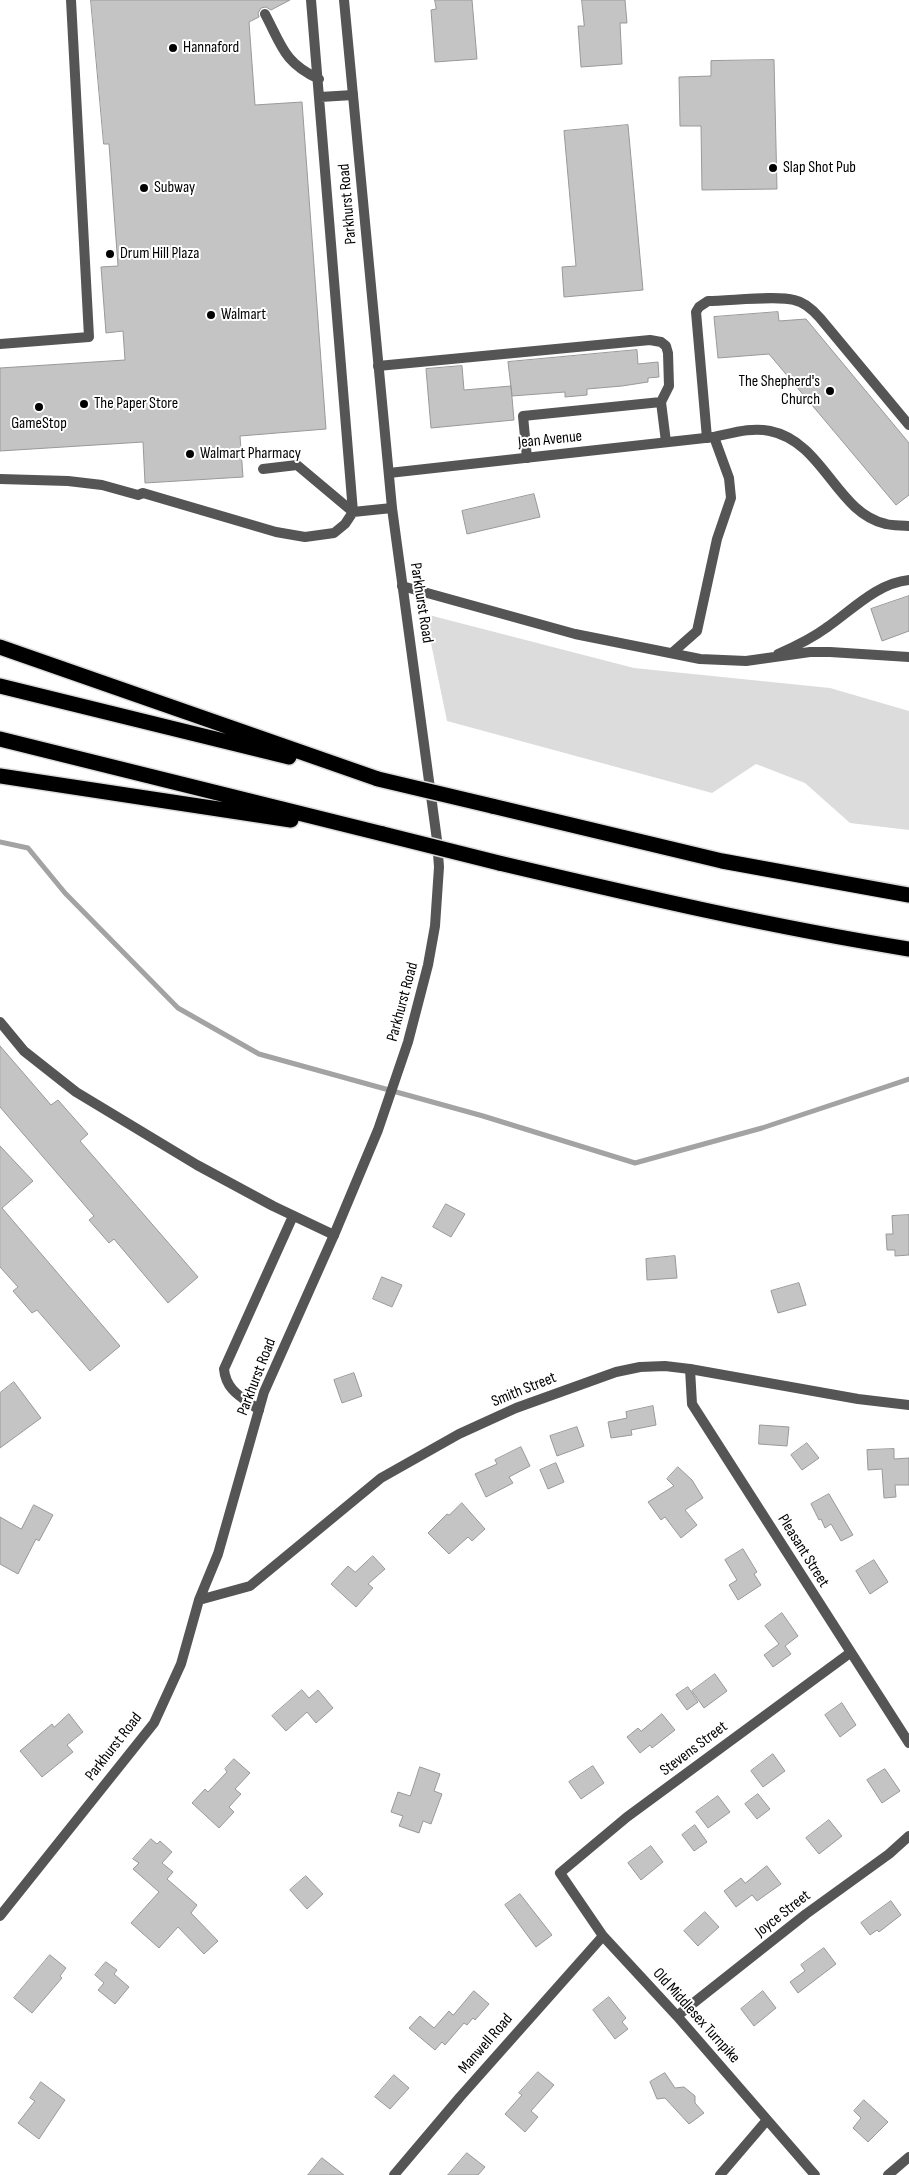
<!DOCTYPE html>
<style>
body{margin:0}
canvas{display:block;background:#fff}
</style>
<canvas width="909" height="2175"></canvas>
<script>
const c = document.querySelector('canvas').getContext('2d');
c.lineJoin = 'round';
function fillPath(path, color) { c.fillStyle = color; c.fill(path, 'evenodd'); }
function trace(path, color, width, dash) { c.strokeStyle = color; c.lineWidth = width; c.lineCap = dash ? 'butt' : 'round'; c.setLineDash(dash || []); c.stroke(path); }
function label(font, color, halo, rows, align = 'center') {
  c.font = font + ' "Sofia Sans Condensed",sans-serif'; c.lineWidth = 4; c.setLineDash([]); c.textBaseline = 'middle'; c.strokeStyle = halo; c.fillStyle = color; for (const [text, x, y, turn = 0] of rows) {
    c.save(); c.translate(x, y); c.rotate((+turn || 0) * Math.PI / 180); c.textAlign = isNaN(turn) ? turn : align; if (halo) c.strokeText(text, 0, 0); c.fillText(text, 0, 0); c.restore();
  }
}
fillPath(new Path2D(`
 M425,614l209,54 196,20 79,23v119l-59,-7 -45,-40 -49,-19 -44,29 -265,-72z`), '#dcdcdc');
trace(new Path2D(`
 M0,842l28,6 37,45 113,115 81,46 224,62 152,47 127,-35 147,-49`), '#a3a3a3', 5);
const building = new Path2D(`
 M91,0h199l-19,10 -5,-3 -5,1 -3,5 1,4 -10,5 6,83 47,-3 24,327 -86,7 3,41 -98,6 -2,-41 -143,9v-83l125,-8 -2,-29 -17,2 -5,-66 17,-1 -9,-122h-5z
 M435,0h37l5,59 -42,3 -4,-52 5,-1z
 M582,0h43l2,23h-7l2,41 -41,3 -3,-41h6z
 M774,60l3,129 -75,1 -1,-64h-21l-1,-49 32,-1v-15z
 M628,125l15,165 -79,7 -2,-30 14,-1 -12,-135z
 M778,312l1,9 27,-2 103,124v52l-13,10 -127,-151 -51,4 -4,-41z
 M637,350l1,14 20,-2 1,15 -11,1v4l-26,4 -35,3v6l-22,2v-5l-53,4 -4,-34z
 M462,366l2,24 47,-4 3,34 -83,8 -5,-59z
 M534,494l6,23 -73,17 -5,-23z
 M909,596v35l-27,10 -11,-32z
 M0,1046l51,59 7,-5 30,34 -8,7 118,136 -30,26 -54,-64 -5,4 -20,-23 5,-4 -94,-109z
 M0,1146l33,35 -31,27 118,138 -30,25 -53,-61 -5,3 -19,-22 5,-4 -18,-20z
 M446,1204l19,10 -14,23 -18,-10z
 M909,1215v40l-14,1v-6h-8l-1,-16h7l-1,-18z
 M675,1256l2,22 -30,2 -1,-21z
 M382,1277l20,8 -10,22 -19,-8z
 M799,1283l7,22 -28,8 -7,-22z
 M354,1373l8,23 -20,7 -8,-23z
 M14,1382l27,36 -41,30v-55z
 M653,1406l3,19 -25,5 1,5 -21,3 -3,-16 19,-4 -1,-6z
 M760,1425l29,2 -2,19 -28,-2z
 M577,1427l7,19 -27,10 -7,-20z
 M807,1443l12,15 -17,12 -11,-15z
 M521,1447l9,19 -21,11 4,6 -27,14 -11,-23 22,-10 -2,-4z
 M894,1449v10l15,-1v27h-14l1,12 -12,1 -2,-29 -14,1 -1,-20z
 M556,1463l8,19 -16,7 -8,-19z
 M678,1467l14,13 11,18 -18,12 12,15 -16,13 -16,-21 -4,3 -13,-18 26,-16 -7,-7z
 M829,1494l24,41 -12,6 -10,-17 -6,4 -4,-9 -2,1 -8,-16z
 M462,1503l23,26 -13,12 -4,-4 -19,17 -21,-21 19,-19 2,1z
 M34,1505l19,10 -14,26 -3,-2 -18,35 -18,-10v-47l21,12z
 M743,1549l14,23 -3,2 7,11 -23,15 -9,-15 8,-5 -12,-20z
 M373,1556l12,13 -17,15 5,4 -17,19 -25,-23 17,-18 7,6z
 M874,1560l14,22 -18,12 -14,-23z
 M782,1613l16,23 -13,10 6,8 -18,13 -9,-12 15,-11 -14,-18z
 M715,1674l12,17 -23,17 -12,-17z
 M688,1687l10,15 -11,8 -11,-15z
 M302,1690l7,8 9,-8 15,18 -17,15 -9,-11 -21,19 -14,-15z
 M842,1703l14,22 -16,12 -15,-22z
 M69,1714l14,18 -16,13 6,7 -31,25 -22,-26 32,-27 2,3z
 M662,1714l13,16 -23,18 -2,-3 -10,8 -13,-16 11,-9 3,3z
 M773,1754l12,17 -22,16 -12,-16z
 M234,1759l16,14 -15,16 6,5 -12,13 5,5 -15,16 -27,-25 13,-14 3,3 19,-20 -2,-3z
 M593,1766l11,17 -23,16 -12,-17z
 M420,1767l20,7 -6,17 8,3 -11,30 -8,-3 -4,12 -20,-7 4,-10 -12,-4 7,-20 12,4z
 M885,1769l15,22 -18,12 -15,-23z
 M758,1794l12,15 -13,10 -12,-15z
 M718,1796l12,16 -22,16 -12,-16z
 M829,1820l13,16 -23,18 -13,-16z
 M695,1825l12,17 -13,9 -12,-16z
 M151,1839l6,5 3,-3 12,11 -10,11 11,9 -6,7 30,26 -6,8 27,28 -14,13 -26,-27 -19,21 -28,-25 28,-31 -26,-23 6,-6 -6,-4z
 M651,1846l12,16 -22,18 -13,-17z
 M767,1866l14,18 -24,17 -5,-6 -16,12 -12,-16 17,-13 4,5z
 M306,1876l17,18 -16,15 -17,-19z
 M520,1894l32,41 -16,12 -31,-42z
 M891,1901l10,14 -22,17 -2,-2 -7,5 -9,-12z
 M705,1912l14,15 -21,19 -14,-15z
 M824,1948l12,16 -38,29 -8,-11 15,-11 -4,-6z
 M50,1955l16,13 -6,8 2,2 -30,35 -18,-15z
 M106,1962l11,8 -3,4 15,13 -14,17 -17,-14 6,-7 -9,-8z
 M474,1991l15,13 -14,16 -2,-2 -6,7 -3,-2 -19,22 -3,-3 -7,8 -26,-22 11,-12 14,12 15,-17 4,4z
 M763,1991l13,17 -22,18 -13,-17z
 M609,1997l17,21 -4,4 6,7 -13,10 -22,-29z
 M538,2072l16,13 -23,26 7,6 -13,15 -20,-18 17,-19 -3,-2z
 M665,2073l10,15 9,-1 11,9v7l9,10 -15,11 -24,-26 -8,1 -7,-17z
 M394,2075l15,13 -19,21 -15,-12z
 M41,2082l24,18 -26,39 -21,-16 17,-22 -5,-3z
 M864,2100l24,22 -20,20 -15,-14 8,-10 -7,-7z
 M467,2153l18,14 -7,8h-30z
 M322,2158l22,17h-36z`);
fillPath(building, '#c4c4c4');
trace(building, '#999', 1);
const motorway = new Path2D(`
 M0,647l378,132
 M0,686l289,71
 M0,739l383,95
 M0,776l291,44
 M492,806l230,55 187,34
 M499,863c136,32 272,64 410,86`);
trace(motorway, '#dbdbdb', 18);
trace(new Path2D(`
 M265,14c17,32 19,49 54,65
 M320,97l33,-2
 M0,344l89,-7 -18,-337
 M378,366l272,-26 11,2 5,4 2,7 1,33 -8,16
 M707,438l-11,-126 3,-5 9,-6c21,0 69,-6 86,-1 11,2 19,10 26,18l89,107
 M527,458l-4,-42 138,-14 5,40
 M263,469l34,-4 56,47 -42,-512
 M0,479l68,2 34,4 36,10 5,-2 133,39 29,5 29,-4 11,-9 8,-12 39,-4
 M402,586l173,48 125,25 46,2 64,-9h20l79,5
 M672,653l25,-22 20,-92 14,-41 -2,-20 -15,-41c19,-4 37,-10 56,-6 54,11 66,82 116,93 7,2 16,1 23,2
 M778,654c16,-7 33,-15 48,-26 25,-17 51,-45 83,-48
 M0,1022l24,29 52,41 121,73 76,41 61,29
 M259,1410c-17,-13 -33,-19 -35,-41l69,-153`), '#555', 10);
trace(new Path2D(`
 M389,473l325,-36
 M690,1369l2,35 217,339
 M677,2016l129,-102 83,-60 20,-18
 M394,2175l66,-78 143,-161
 M720,2175l47,-55
 M815,2175l-138,-159 -74,-80 -43,-63 67,-56 223,-164
 M888,2175l21,-18`), '#555', 10);
trace(new Path2D(`
 M199,1600l51,-14 131,-108 78,-44 57,-26 100,-36 24,-5 25,-1 25,3 168,30 51,6
 M0,1916l154,-193 27,-59 18,-64 19,-46 46,-162 70,-157 44,-105 30,-88 20,-77 7,-39 4,-59 -2,-27 -45,-332 -48,-508`), '#555', 10);
trace(motorway, '#000', 15);
const motorwayBridge = new Path2D(`
 M378,779l114,27
 M383,834l116,29`);
trace(motorwayBridge, '#dbdbdb', 18, []);
trace(motorwayBridge, '#000', 15);
for (const [x, y, r, color] of [
 [173,48,5,"#000"],
 [773,168,5,"#000"],
 [144,188,5,"#000"],
 [110,254,5,"#000"],
 [211,315,5,"#000"],
 [830,391,5,"#000"],
 [84,404,5,"#000"],
 [39,407,5,"#000"],
 [190,454,5,"#000"]
]) { const dot = new Path2D(); dot.arc(x, y, r, 0, 2 * Math.PI); c.fillStyle = color; c.fill(dot); trace(dot, '#fff', 2); }
label('16px', '#000', '#fff', [
 ["Hannaford",183,48],
 ["Slap Shot Pub",783,168],
 ["Subway",154,188],
 ["Drum Hill Plaza",120,254],
 ["Walmart",221,315],
 ["The Shepherd's",820,382,"right"],
 ["Church",820,400,"right"],
 ["The Paper Store",94,404],
 ["GameStop",39,424,"center"],
 ["Walmart Pharmacy",200,454]
], 'left');
label('16px', '#000', '#fff', [
 ["Parkhurst Road",348,204,-95],
 ["Jean Avenue",550,440,-6],
 ["Parkhurst Road",421,603,81],
 ["Parkhurst Road",403,1002,-75],
 ["Parkhurst Road",257,1377,-69],
 ["Smith Street",524,1390,-22],
 ["Pleasant Street",803,1551,58],
 ["Parkhurst Road",114,1747,-52],
 ["Stevens Street",694,1749,-37],
 ["Joyce Street",783,1914,-38],
 ["Old Middlesex Turnpike",696,2016,48],
 ["Manwell Road",486,2044,-49]
]);
</script>
